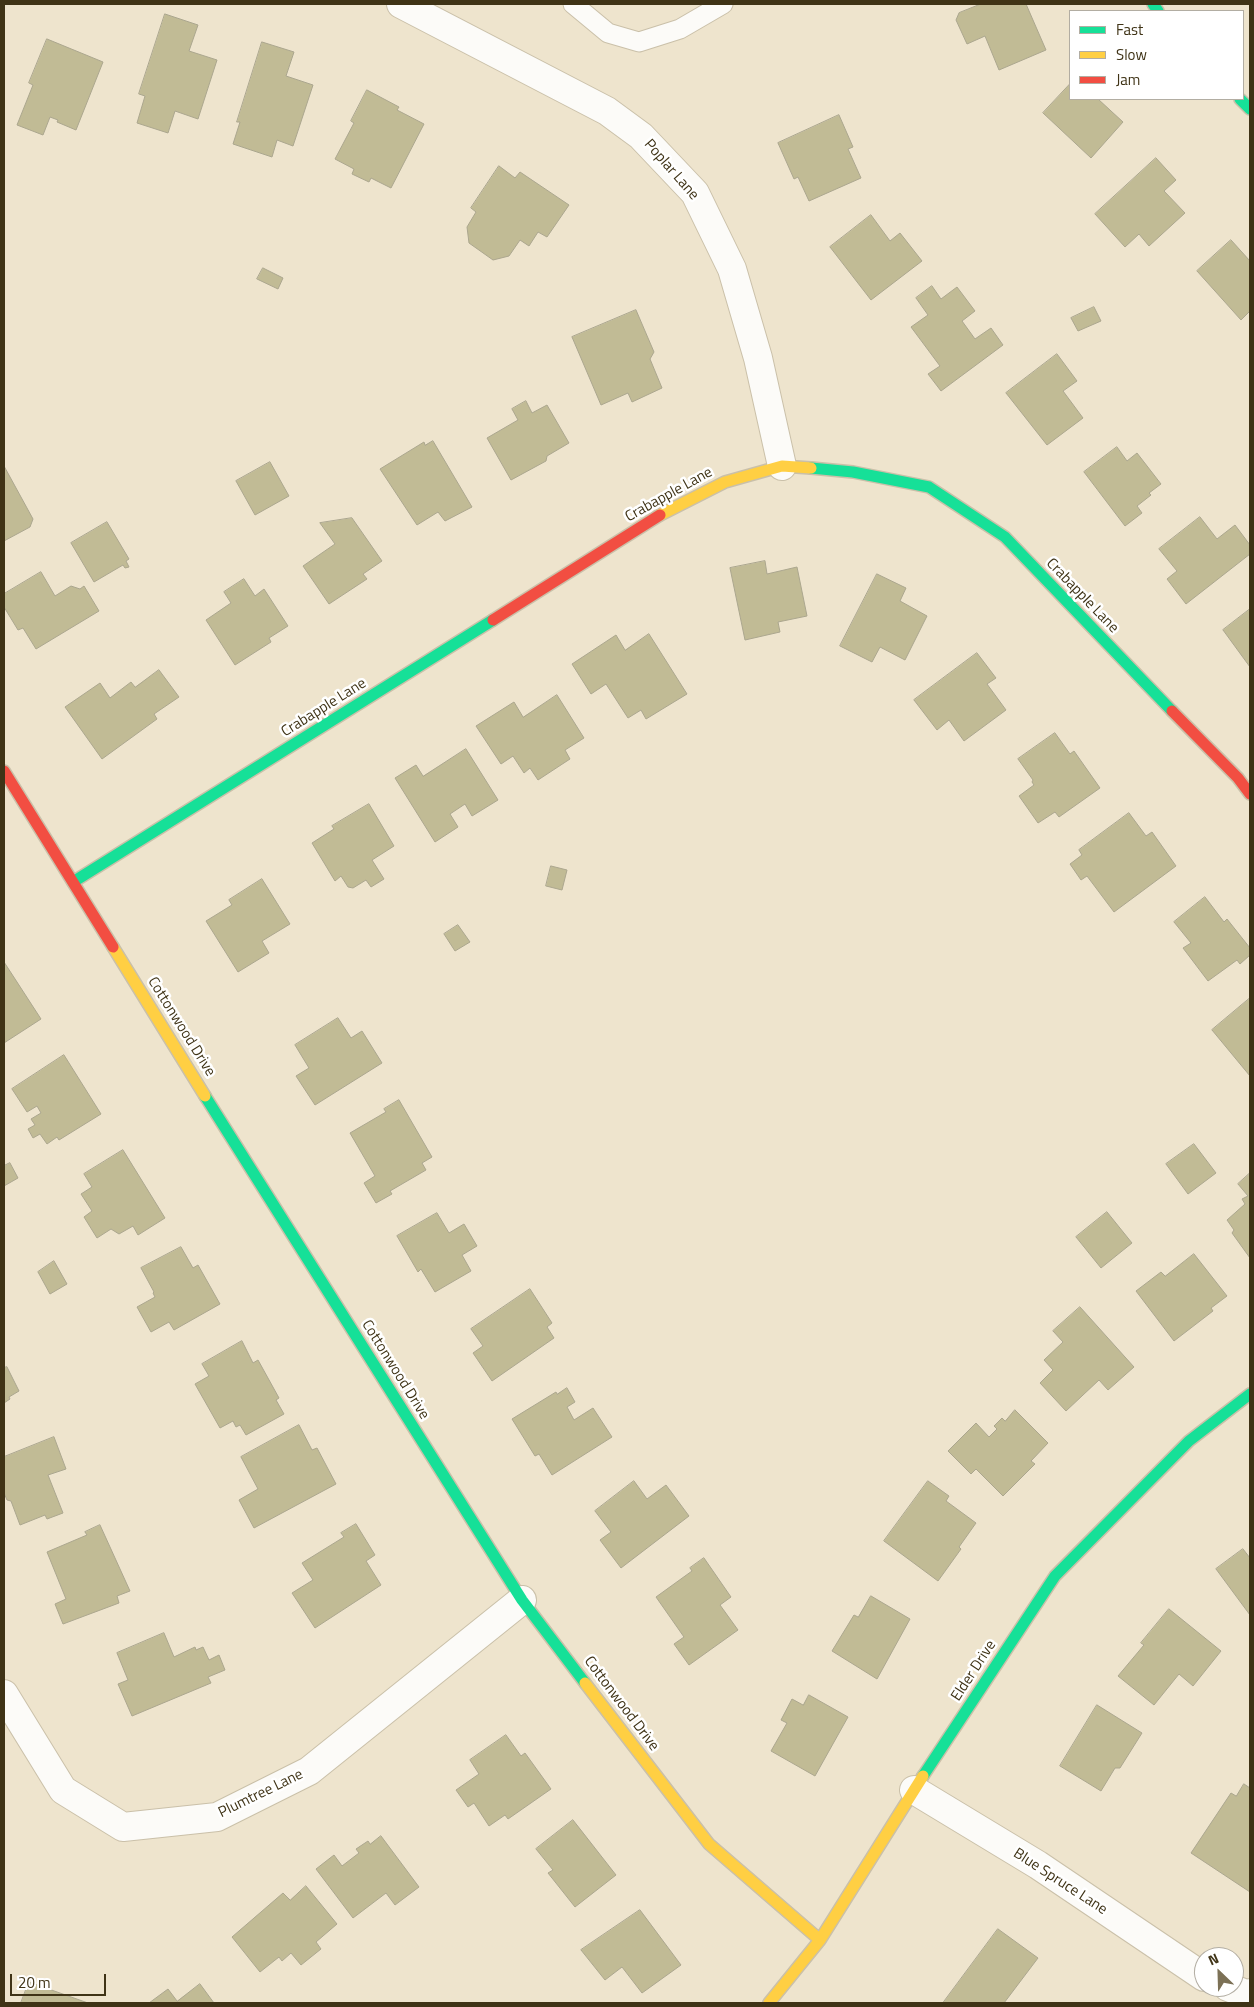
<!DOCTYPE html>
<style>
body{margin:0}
#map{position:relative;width:1254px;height:2007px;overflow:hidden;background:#eee4cd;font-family:"Titillium Web",sans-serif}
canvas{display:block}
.frame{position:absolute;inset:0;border:5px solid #3f3316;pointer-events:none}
.legend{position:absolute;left:1069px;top:10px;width:175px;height:90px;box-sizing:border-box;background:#fff;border:1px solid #b2ada2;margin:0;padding:6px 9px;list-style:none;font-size:15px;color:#3f3316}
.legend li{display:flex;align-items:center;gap:10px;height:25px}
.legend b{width:25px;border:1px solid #b2ada2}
.north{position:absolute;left:1194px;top:1947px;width:50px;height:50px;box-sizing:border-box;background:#fff;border:1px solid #b2ada2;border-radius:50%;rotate:336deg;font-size:14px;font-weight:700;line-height:20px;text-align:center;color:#3f3316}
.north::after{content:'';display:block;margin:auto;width:18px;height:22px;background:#7c7156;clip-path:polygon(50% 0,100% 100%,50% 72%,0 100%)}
.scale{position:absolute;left:10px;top:1974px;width:96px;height:22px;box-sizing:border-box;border:2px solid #3f3316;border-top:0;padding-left:6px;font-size:15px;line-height:18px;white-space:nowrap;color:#3f3316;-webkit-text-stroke:4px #fff;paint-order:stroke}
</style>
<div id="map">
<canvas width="1254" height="2007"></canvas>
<div class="frame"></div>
<ul class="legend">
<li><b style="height:6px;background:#16e098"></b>Fast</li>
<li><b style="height:6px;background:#ffcf43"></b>Slow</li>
<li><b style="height:6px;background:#f24e42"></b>Jam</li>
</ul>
<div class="north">N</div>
<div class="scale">20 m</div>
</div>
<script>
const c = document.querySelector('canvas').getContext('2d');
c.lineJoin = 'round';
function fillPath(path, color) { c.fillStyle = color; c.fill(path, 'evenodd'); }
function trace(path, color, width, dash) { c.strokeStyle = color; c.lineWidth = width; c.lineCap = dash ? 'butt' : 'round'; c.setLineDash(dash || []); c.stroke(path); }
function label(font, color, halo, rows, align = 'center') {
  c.font = font + ' "Titillium Web",sans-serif'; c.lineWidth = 5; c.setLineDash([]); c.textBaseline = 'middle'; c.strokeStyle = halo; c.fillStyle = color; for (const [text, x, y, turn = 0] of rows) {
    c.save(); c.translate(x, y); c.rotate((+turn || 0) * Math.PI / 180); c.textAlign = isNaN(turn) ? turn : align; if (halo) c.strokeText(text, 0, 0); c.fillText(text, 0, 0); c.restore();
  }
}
const building = new Path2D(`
 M981,4h45l20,46 -47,20 -14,-34 -18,8 -11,-24 3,-7z
 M165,14l33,11 -9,26 28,9 -19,59 -23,-8 -7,22 -31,-10 8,-27 -6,-2z
 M47,39l56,23 -27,68 -19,-8 1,-2 -8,-3 -7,18 -26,-10 16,-40 -4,-2z
 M262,42l32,10 -8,24 27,9 -20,61 -16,-6 -5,17 -39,-13 7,-22h-3z
 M1070,84v15h28l25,23 -32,36 -48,-45z
 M367,90l32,17 -2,3 27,14 -33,64 -20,-10 -2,4 -17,-8 2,-5 -19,-10 19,-36 -3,-2z
 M839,115l14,32 -5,2 13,29 -52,23 -11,-24 -4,2 -16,-36z
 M1156,158l20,22 -12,11 21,22 -36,33 -10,-12 -14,13 -30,-33z
 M499,166l16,12 5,-6 49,33 -22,32 -9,-5 -9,14 -9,-6 -11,16 -16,4 -24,-17 -2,-16 9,-15 -5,-4z
 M871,215l19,26 10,-8 22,28 -51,39 -41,-53z
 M1231,240l19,21v50l-9,9 -44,-49z
 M263,268l20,10 -5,11 -21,-10z
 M932,286l9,13 16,-12 18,24 -13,10 13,18 16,-11 12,17 -62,46 -13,-17 12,-8 -29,-39 17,-12 -12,-17z
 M1094,307l7,14 -23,10 -7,-13z
 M636,310l18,42 -4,7 12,29 -30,14 -4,-9 -27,12 -29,-68z
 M1057,354l20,27 -14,10 20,27 -36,27 -41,-52z
 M526,401l6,12 15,-8 22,38 -22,13 -1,5 -35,19 -24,-42 31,-18 -6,-11z
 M433,441l39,66 -27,14 -7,-9 -21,13 -37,-56 44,-27 1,3z
 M1117,447l10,14 10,-8 24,31 -12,9 2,2 -14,11 5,7 -17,13 -41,-54z
 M270,462l19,34 -34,19 -19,-34z
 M4,466l29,53 -3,8 -26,14z
 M1200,517l17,22 18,-14 15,20v9l-64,50 -19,-25 10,-8 -18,-22z
 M352,518l30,43 -19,13 4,5 -38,25 -26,-38 32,-22 -15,-21z
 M107,522l22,37 -3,2 3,6 -4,1 -2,-3 -29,17 -23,-39z
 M765,561l2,13 30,-7 10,49 -29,6 2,10 -35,8 -15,-72z
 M41,572l14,24 16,-10 9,3 4,-3 15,25 -63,38 -13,-21 -5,2 -14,-23v-13z
 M877,574l29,14 -6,13 27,15 -22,44 -25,-13 -8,15 -32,-16z
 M244,579l11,17 9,-7 24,37 -19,12 2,4 -36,23 -29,-45 25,-17 -7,-11z
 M1250,609v58l-27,-37z
 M649,634l38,60 -41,25 -5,-9 -13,8 -22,-34 -15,10 -19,-30 44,-29 9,15z
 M977,653l19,25 -9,6 19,26 -42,31 -15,-21 -12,10 -23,-30z
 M159,670l20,27 -25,17 3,5 -55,40 -37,-52 35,-24 10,15 21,-16 4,5z
 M557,695l27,43 -19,12 5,9 -32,21 -8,-12 -6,5 -11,-17 -12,8 -25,-38 38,-24 9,15z
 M1055,733l15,21 4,-3 26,37 -41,29 -4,-5 -17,11 -19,-27 15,-11 -2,-3 1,-2 -15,-21z
 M466,749l32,51 -26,16 -7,-12 -15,10 8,13 -23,15 -40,-64 21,-13 7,11z
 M369,804l25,42 -22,14 12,19 -13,8 -5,-7 -13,8 -5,-1 -7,-11 -6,5 -23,-38 22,-14 -2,-3z
 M1129,813l17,23 6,-4 24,34 -62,46 -27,-36 -6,4 -11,-16 12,-9 -3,-5z
 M551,866l16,4 -5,20 -16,-4z
 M262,879l28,45 -28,17 7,12 -31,19 -32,-51 26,-16 -3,-5z
 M1205,897l19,25 3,-3 23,29v7l-10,9 -3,-4 -29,21 -25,-33 8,-5 -17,-21z
 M458,925l12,17 -15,9 -11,-17z
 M4,962l37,57 -37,24z
 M1250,998v78l-38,-46z
 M338,1018l13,20 11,-7 20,32 -67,42 -19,-29 13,-8 -14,-23z
 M64,1055l37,59 -42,26 -2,-3 -10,7 -7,-10 -7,4 -5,-9 7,-4 -4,-6 10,-6 -4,-7 -10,6 -15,-23z
 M399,1100l33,57 -10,6 4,7 -36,21 2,3 -16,9 -12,-20 11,-7 -25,-43 36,-21 -2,-3z
 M1194,1144l22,29 -28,21 -22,-30z
 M123,1150l42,68 -27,17 -5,-9 -14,8 -8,-5 -14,9 -13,-21 8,-6 -11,-17 11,-7 -8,-13z
 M10,1163l8,15 -14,8v-20z
 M1250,1173v85l-18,-25 2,-3 -7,-10 18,-16 -3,-5 6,-3 -10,-12z
 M1107,1212l25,31 -31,25 -25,-31z
 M437,1213l12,20 15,-9 13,22 -15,9 9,16 -36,21 -14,-23 -3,3 -21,-36z
 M181,1247l12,21 5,-3 22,39 -46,26 -5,-8 -18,10 -14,-25 18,-10 -2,-4 1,-1 -13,-24z
 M1194,1254l33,42 -16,12 2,3 -39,30 -38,-50 25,-19 4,4z
 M54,1261l13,23 -17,10 -12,-22z
 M530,1289l22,34 -5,4 7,11 -62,43 -19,-28 10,-7 -12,-17z
 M1080,1307l54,60 -26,23 -9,-10 -33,31 -26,-28 13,-13 -9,-10 19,-18 -10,-11z
 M242,1341l11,22 5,-3 21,38 -3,2 8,14 -38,21 -6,-10 -4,2 -3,-6 -13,7 -25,-44 14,-8 -7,-12z
 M7,1367l12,24 -10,6 1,2 -6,4v-35z
 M567,1388l8,14 -8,5 7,13 19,-12 19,29 -60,38 -13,-21 -4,2 -23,-37 44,-27 1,2z
 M1015,1410l33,33 -17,18 4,3 -32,32 -27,-27 -5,5 -23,-23 28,-28 13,14 8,-8 -3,-3 8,-8 3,3z
 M299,1425l13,25 5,-2 19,36 -82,44 -15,-28 19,-11 -17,-32z
 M54,1437l12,32 -18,6 15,38 -16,6 -2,-4 -25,10 -9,-24 -4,-1 -3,-7v-36z
 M634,1481l13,18 19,-14 23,31 -68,52 -21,-28 11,-8 -16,-21z
 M928,1481l21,15 -3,5 30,22 -17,24 2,2 -23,32 -54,-40z
 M356,1524l19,31 -9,6 15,24 -66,43 -23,-35 21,-13 -11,-17 42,-26 -3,-4z
 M100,1525l30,66 -13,5 2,7 -56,21 -8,-20 11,-5 -19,-47 40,-17 -2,-3z
 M1243,1549l7,9v57l-34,-46z
 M704,1558l27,39 -11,8 18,25 -49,35 -15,-21 10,-7 -28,-40 36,-26 -2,-3z
 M871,1596l39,23 -33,60 -45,-28 22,-36 4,2z
 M1169,1609l52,42 -28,35 -14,-12 -25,31 -36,-29 26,-31 -3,-2z
 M164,1633l10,24 21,-10 1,3 7,-3 6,13 10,-5 6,15 -17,7 3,6 -79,33 -14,-32 10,-4 -11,-27z
 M809,1695l39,22 -33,59 -44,-25 16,-28 -6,-3 11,-21 11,6z
 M1097,1705l45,28 -22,35h-5l-14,23 -41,-25z
 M506,1735l15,21 4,-3 26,36 -43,30 -3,-4 -16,11 -15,-23 -6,4 -12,-17 23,-16 -9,-14z
 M1244,1784l6,4v104l-59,-39 40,-60 5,3z
 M573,1820l43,55 -41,32 -27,-34 5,-3 -17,-21z
 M381,1836l38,51 -24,18 -9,-12 -33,25 -37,-49 18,-14 8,11 17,-13 -3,-4 12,-8 2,3z
 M306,1886l31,38 -21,18 5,7 -20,16 -10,-12 -9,8 -3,-4 -19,15 -28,-35 51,-44 7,7z
 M640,1910l41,55 -39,28 -20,-26 -17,13 -24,-30z
 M998,1929l40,29 -34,45h-61z
 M29,1982l59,21h-67z
 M200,1984l14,19h-65l19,-14 9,12z`);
fillPath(building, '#c1bb95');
trace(building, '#aba68e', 1);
const lane = new Path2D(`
 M573,4l35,29 31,9 41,-13 43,-25`);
const street = new Path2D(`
 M401,4l206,107 34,25 54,57 37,76 26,89 24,108
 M4,1694l59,96 60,37 94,-10 92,-46 213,-171
 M914,1790l124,75 166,112
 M1228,1987l18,7 4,-1`);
const fast = new Path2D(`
 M1153,4l5,7
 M1240,99l10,10
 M811,468l42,4 76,15 76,50 167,174
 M73,882l420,-262
 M205,1096l317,504 63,83
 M923,1776l132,-200 134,-135 61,-47`);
const slow = new Path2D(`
 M660,515l65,-33 57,-16 29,2
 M113,947l92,149
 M585,1683l124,161 111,96
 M769,2003l51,-63 103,-164`);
const jam = new Path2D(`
 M493,620l167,-105
 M1172,711l66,67 12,16
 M4,771l109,176`);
trace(lane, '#cac0a9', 21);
trace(street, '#cac0a9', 30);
trace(fast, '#cac0a9', 14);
trace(slow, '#cac0a9', 14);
trace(jam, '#cac0a9', 14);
trace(lane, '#fcfbf8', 19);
trace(street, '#fcfbf8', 28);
trace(fast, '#16e098', 11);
trace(slow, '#ffcf43', 11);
trace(jam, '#f24e42', 11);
label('15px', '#3f3316', '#fff', [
 ["Poplar Lane",671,170,49],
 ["Crabapple Lane",669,495,-29],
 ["Crabapple Lane",1082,596,46],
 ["Crabapple Lane",324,708,-32],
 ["Cottonwood Drive",181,1027,58],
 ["Cottonwood Drive",395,1370,58],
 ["Elder Drive",974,1671,-57],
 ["Cottonwood Drive",621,1704,53],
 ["Plumtree Lane",261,1794,-26],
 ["Blue Spruce Lane",1060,1882,33]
]);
</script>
